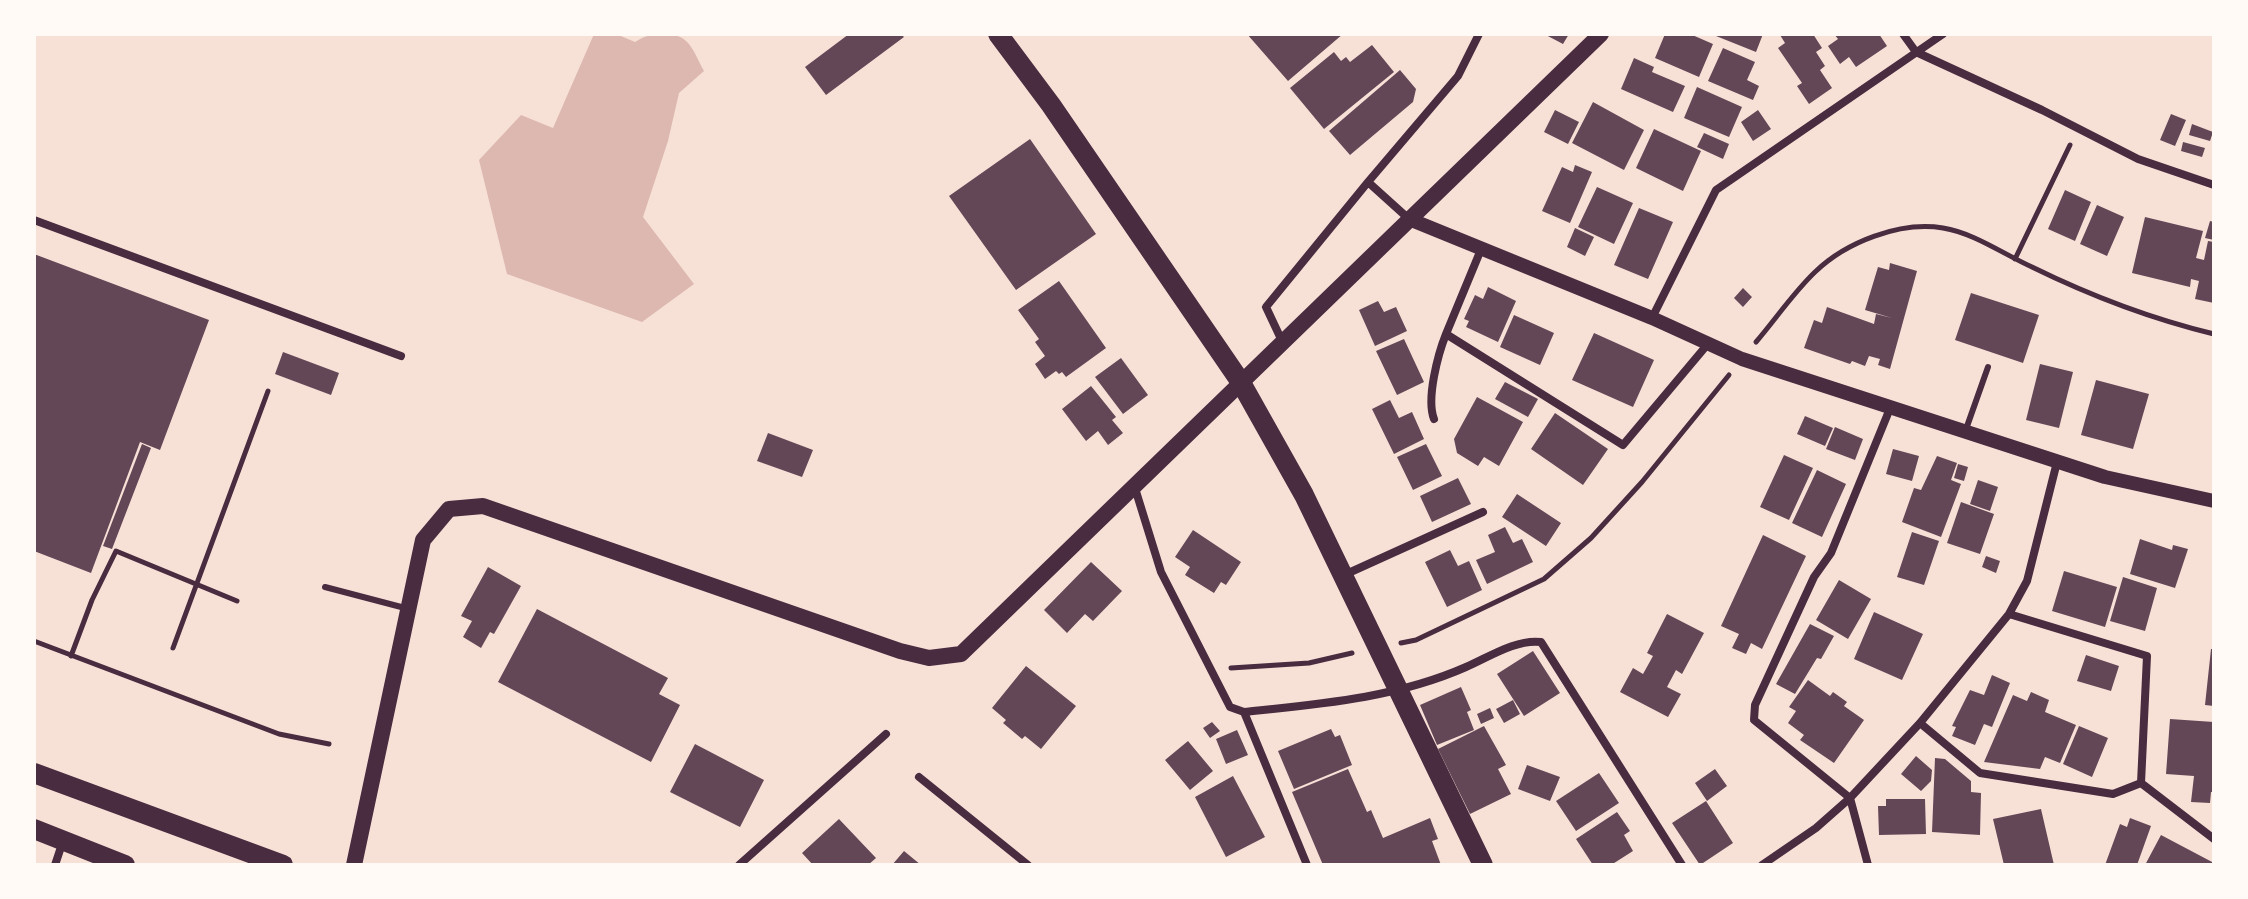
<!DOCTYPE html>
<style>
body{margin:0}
#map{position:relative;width:2248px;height:899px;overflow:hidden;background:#f7e1d7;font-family:"PT Serif",serif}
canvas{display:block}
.frame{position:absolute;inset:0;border:36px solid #fffaf5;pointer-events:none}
</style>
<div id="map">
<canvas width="2248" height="899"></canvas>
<div class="frame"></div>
</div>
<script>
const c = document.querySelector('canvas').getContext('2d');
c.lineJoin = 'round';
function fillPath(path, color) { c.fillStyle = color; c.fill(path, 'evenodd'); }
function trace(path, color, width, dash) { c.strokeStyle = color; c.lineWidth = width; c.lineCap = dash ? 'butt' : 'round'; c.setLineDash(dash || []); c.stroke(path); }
fillPath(new Path2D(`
 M594,34h22l19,8c11,-7 17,-8 30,-8 25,0 28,17 39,37l-25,22 -11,48 -25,76 51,67 -52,38 -135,-48 -28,-114 42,-45 32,13z`), '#dcb8b0');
fillPath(new Path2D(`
 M849,34h52l3,3 -78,58 -21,-28z
 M1247,34h96l-55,47z
 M1544,34h25l-6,10z
 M1665,34h25l23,10 -14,33 -44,-19z
 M1711,34h52l-7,18z
 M1782,34h31l9,14 -6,4 9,14 -5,4 12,18 -23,16 -12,-18 5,-3 -24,-35 7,-5 -5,-8z
 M1834,34h45l8,12 -31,21 -7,-10 -9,7 -12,-18 10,-7z
 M1372,45l22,27 -70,57 -34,-41 44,-36 7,9 5,-4 4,5z
 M1723,48l32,14 -8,18 12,6 -6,14 -45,-19z
 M1634,58l20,9 -2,5 33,14 -12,26 -52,-23z
 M1400,70l16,19 -3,13 -63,53 -21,-24z
 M1697,87l45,20 -13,30 -45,-19z
 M1593,102l51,28 -20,40 -52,-27z
 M1555,110l24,12 -11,22 -24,-12z
 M1758,110l13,19 -18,12 -12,-19z
 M2171,114l15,6 -11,26 -15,-6z
 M2192,124l21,8 -3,9 -21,-6z
 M1654,129l47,22 -18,40 -47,-23z
 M1704,133l25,11 -6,15 -26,-12z
 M1030,139l66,95 -80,56 -67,-94z
 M2183,142l22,6 -3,9 -21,-6z
 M1575,165l17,7 -22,51 -28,-12 20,-44 11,5z
 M1597,187l36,16 -19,41 -36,-17z
 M2065,190l26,12 -16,39 -27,-12z
 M2097,205l27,12 -17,39 -27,-12z
 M1639,208l34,14 -25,57 -34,-14z
 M2145,217l58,14 -7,27 8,2 4,-19 6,1v61l-19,-4 4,-18 -8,-2 -1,8 -58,-14z
 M2210,221l4,1v18l-9,-2z
 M1575,228l19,9 -9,19 -18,-9z
 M34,254l175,66 -49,130 -20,-8 -49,131 -57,-22z
 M1890,263l27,8 -27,98 -12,-4 2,-6 -11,-3 -4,10 -13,-5 -2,3 -46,-16 10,-28 8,3 5,-16 47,17 2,-10 16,4 -27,-8 13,-43 11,3z
 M1059,281l47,67 -40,29 -4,-5 -3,2 -3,-3 -11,8 -10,-15 10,-8 -10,-14 4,-3 -21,-29z
 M1488,287l28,14 -18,41 -32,-15 3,-6 -5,-2 11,-24 8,4z
 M1743,288l9,9 -9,10 -9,-9z
 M1971,293l68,22 -16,48 -68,-23z
 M1378,301l6,11 12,-5 11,24 -32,15 -16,-36z
 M1514,315l40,18 -14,32 -40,-18z
 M1594,333l60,27 -21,47 -61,-27z
 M1404,339l20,43 -27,13 -21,-44z
 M283,352l56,21 -8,22 -56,-21z
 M1121,358l27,37 -25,19 -28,-37z
 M2040,364l33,8 -14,56 -33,-8z
 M2096,380l53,14 -16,55 -52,-14z
 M1505,382l33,17 -10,18 -33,-18z
 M1091,386l25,31 -4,3 11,13 -15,12 -10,-14 -12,10 -24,-32z
 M1477,397l46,25 -24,44 -15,-9 -6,9 -21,-13 -3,-14z
 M1390,400l9,18 13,-6 12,27 -30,15 -22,-45z
 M1555,413l53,36 -25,36 -52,-36z
 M1805,416l28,12 -8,18 -28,-12z
 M1835,427l28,12 -8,21 -29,-11z
 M768,433l45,17 -11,27 -45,-16z
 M142,444l9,4 -39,101 -9,-3z
 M1426,444l16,32 -29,14 -16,-33z
 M1893,449l26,7 -7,25 -26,-7z
 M1784,455l29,13 -24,52 -29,-13z
 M1937,456l20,7 -6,17 10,4 -20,53 -39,-15 12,-34 7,2z
 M1958,464l10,3 -4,14 -10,-3z
 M1817,470l29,14 -24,53 -30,-14z
 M1458,478l13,26 -39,18 -12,-26z
 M1978,480l20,7 -8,24 -20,-7z
 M1517,494l44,29 -15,23 -44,-29z
 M1961,502l33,12 -14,40 -33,-11z
 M1505,527l8,16 9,-4 11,23 -46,22 -11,-24 19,-8 -7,-17z
 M1193,530l48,32 -15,23 -5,-3 -7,11 -29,-18 5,-8 -15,-10z
 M1912,532l27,9 -15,44 -27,-8z
 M1763,535l43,21 -44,93 -11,-6 -5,11 -14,-6 7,-14 -18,-8z
 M2140,539l32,11 1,-5 15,4 -13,39 -45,-14z
 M1450,550l8,16 11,-5 13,29 -35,17 -22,-45z
 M1986,556l14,5 -4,12 -14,-6z
 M1091,562l31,29 -29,30 -8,-7 -18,19 -23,-23z
 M488,567l33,19 -27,48 -4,-2 -9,16 -18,-11 9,-16 -11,-5z
 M2064,571l53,16 -12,40 -53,-16z
 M2123,577l34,11 -12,43 -35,-10z
 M1839,580l32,19 -23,40 -32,-19z
 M537,609l131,69 -9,16 21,11 -29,57 -153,-80z
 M1874,612l49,22 -21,46 -48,-21z
 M1667,614l37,19 -22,41 -6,-4 -9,17 14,7 -13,23 -48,-25 13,-24 10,6 10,-18 -6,-3z
 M1810,624l24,12 -13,23 -4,-1 -22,36 -19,-10z
 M2211,649h3v57l-9,-1z
 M1533,651l27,42 -36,23 -27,-42z
 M2086,655l33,11 -8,25 -34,-10z
 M1026,666l50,40 -35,43 -16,-13 -3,3 -19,-16 3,-3 -14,-12z
 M1992,675l18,8 -18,44 -8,-3 -9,21 -23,-9 4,-9 -4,-1 18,-36 14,5z
 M1808,680l22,16 3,-4 14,10 -3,4 20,14 -30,43 -34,-23 4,-5 -16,-12 8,-12 -7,-4z
 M1461,687l10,23 -4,2 7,18 -37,15 -17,-40z
 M2031,692l18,8 -4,12 31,13 -16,38 -15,-6 -5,12 -56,-7 29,-67 14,6z
 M1513,700l7,14 -16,9 -8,-14z
 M1490,708l4,10 -13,6 -4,-10z
 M2170,719l44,3v70h-3l-1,11 -19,-1 3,-26 -28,-2z
 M1212,722l8,9 -10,7 -7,-10z
 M1484,726l22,39 -8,4 13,25 -41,20 -32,-65z
 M2079,726l29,12 -16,39 -29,-13z
 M1331,729l4,8 5,-2 12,30 -58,24 -16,-38z
 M1237,730l11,25 -22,9 -10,-25z
 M1188,741l25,30 -23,19 -25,-30z
 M695,744l69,36 -24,47 -70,-35z
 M1916,756l16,14 -1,11 -10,10 -20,-17z
 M1935,758l10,1 26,22v11l10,1 -1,42 -48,-3z
 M1527,765l33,12 -10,24 -32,-12z
 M1348,769l19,43 4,-2 12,28 47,-20 8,21 -6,2 9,24h-118l-31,-73z
 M1715,769l12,17 -20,15 -12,-18z
 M1599,773l20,30 -43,28 -20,-30z
 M1233,776l32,61 -39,20 -31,-60z
 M1886,799h39l1,35 -47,1 -1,-29h8z
 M1706,801l27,42 -33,22 -28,-42z
 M2041,809l13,56h-50l-11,-46z
 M1617,812l13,19 -6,4 9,16 -22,14h-18l-17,-26z
 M2130,818l21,8 -14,39h-32l15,-41 7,3z
 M839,819l37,39 -8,7h-55l-11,-12z
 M2161,835l53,28v2h-69z
 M904,851l17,14h-29z`), '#644757');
trace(new Path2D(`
 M2015,259l55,-114
 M1756,342c19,-22 37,-49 59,-70 31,-30 85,-51 128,-44 31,5 60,26 89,39 57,28 120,52 182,67
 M34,641l245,93 50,10
 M1401,643l15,-3 128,-61 47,-41 51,-56 87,-107
 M173,648l95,-257
 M71,656l21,-56 24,-49 121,50
 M1231,668l78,-5 43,-10`), '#4a2c40', 5);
trace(new Path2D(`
 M1965,432l23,-65
 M325,587l80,21`), '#4a2c40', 6);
trace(new Path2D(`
 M1903,34l13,18 126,58 96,49 76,26
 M1409,219l-41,-37 90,-106 21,-42
 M34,220l367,136
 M1482,247l-36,87 177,111 84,-100
 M1652,318l64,-128 227,-156
 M1282,341l-16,-34 102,-125
 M1434,419c-8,-20 4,-65 12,-85
 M1134,485l27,87 69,135 14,5 63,153
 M1344,575l139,-63
 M2009,614l138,42 -6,127 73,56
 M1244,712c76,-8 152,-14 222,-45 23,-10 50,-28 75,-25l141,223
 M1920,723l60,50 133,21 28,-11
 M919,777l109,88
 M55,865l8,-24
 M739,865l147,-131
 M1762,865l54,-37 34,-30 70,-75 89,-109 18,-33 30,-119
 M1868,865l-18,-67 -96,-78 1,-15 59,-128 17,-24 60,-147`), '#4a2c40', 8);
trace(new Path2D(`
 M1409,219l243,99 90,41 363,118 109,24`), '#4a2c40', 14);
trace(new Path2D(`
 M354,865l69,-325 26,-31 34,-3 417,145 29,7 32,-4 640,-620`), '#4a2c40', 16);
trace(new Path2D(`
 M998,34l53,71 189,276 64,114 179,370
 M34,773l249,92
 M34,829l91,36`), '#4a2c40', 20);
</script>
